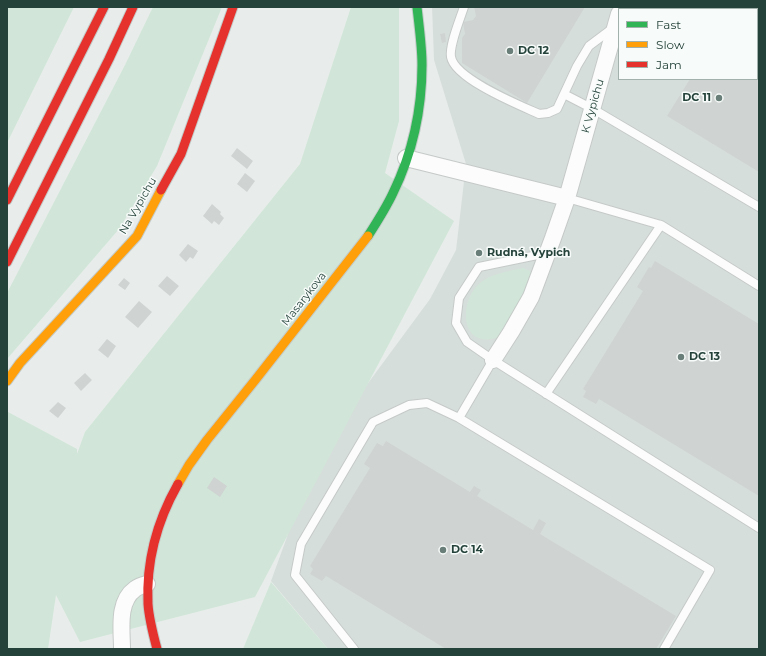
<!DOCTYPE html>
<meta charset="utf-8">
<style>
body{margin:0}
#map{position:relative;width:766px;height:656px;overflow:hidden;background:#e8edeb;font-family:Montserrat,sans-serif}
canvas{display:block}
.frame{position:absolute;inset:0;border:8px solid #24423a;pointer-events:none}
.legend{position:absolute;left:618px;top:8px;width:140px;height:72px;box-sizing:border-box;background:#f7fbf9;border:1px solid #a3b1ad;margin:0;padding:5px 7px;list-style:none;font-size:12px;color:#24423a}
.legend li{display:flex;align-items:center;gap:8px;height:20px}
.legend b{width:20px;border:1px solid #a3b1ad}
</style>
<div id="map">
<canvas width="766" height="656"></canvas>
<div class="frame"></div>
<ul class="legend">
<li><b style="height:5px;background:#30b455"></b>Fast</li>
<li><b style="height:5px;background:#ff9f0a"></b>Slow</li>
<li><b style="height:5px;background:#e5322d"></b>Jam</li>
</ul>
</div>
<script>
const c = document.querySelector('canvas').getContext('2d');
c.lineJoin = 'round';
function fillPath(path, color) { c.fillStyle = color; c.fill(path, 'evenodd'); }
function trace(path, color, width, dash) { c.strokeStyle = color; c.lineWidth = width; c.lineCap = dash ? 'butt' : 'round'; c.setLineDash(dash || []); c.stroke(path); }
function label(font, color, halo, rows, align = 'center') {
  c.font = font + ' Montserrat,sans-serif'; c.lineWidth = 3; c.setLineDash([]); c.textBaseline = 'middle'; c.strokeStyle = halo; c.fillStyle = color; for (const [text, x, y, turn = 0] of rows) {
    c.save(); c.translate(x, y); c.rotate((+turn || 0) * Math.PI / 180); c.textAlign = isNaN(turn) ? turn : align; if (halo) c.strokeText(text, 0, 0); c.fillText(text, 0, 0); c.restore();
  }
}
fillPath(new Path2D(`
 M432,7h327v642h-431l-57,-68 34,-94 27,-55 98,-133 26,-49 10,-86 -32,-104zM619,9h138v70h-138z`), '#d6dedb');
fillPath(new Path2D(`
 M7,7h67l-67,136z
 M153,7h69l-65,159 -38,63 -112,130v-66l118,-228z
 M351,7h48v114l-14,52 69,48 -199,376 -175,45 -24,-47 -8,54h-41v-235l1,-2 69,37v5l8,-22 215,-268z
 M523,268l7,3 5,8 -34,57c-40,17 -44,-33 -21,-53 10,-9 30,-12 43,-15z
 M271,582l57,67h-85z`), '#d1e6d8');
fillPath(new Path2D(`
 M474,7h111l-58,96 -65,-40v-25l3,-4 -2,-12 10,-2 3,-4z
 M757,23l2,1v148l-92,-56 23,-37h67z
 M445,33l1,9 -4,1 -2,-9z
 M237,148l16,13 -6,8 -16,-13z
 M245,173l10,8 -8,11 -10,-8z
 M212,204l9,8 -1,2 4,4 -5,7 -5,-4 -2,3 -9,-8z
 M188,244l10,7 -5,8 -3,-2 -4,5 -7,-7z
 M655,261l104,63v172l-160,-97 -3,5 -13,-7 3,-6 -3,-2 60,-98 -6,-4 12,-20 2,1z
 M167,276l12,10 -9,10 -12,-10z
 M124,278l6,5 -5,7 -7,-5z
 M139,301l13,11 -14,16 -13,-11z
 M107,339l9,7 -8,12 -10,-8z
 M85,373l7,7 -11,11 -7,-8z
 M58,402l8,6 -8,10 -9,-7z
 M386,441l84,51 4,-6 7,4 -4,6 56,34 6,-11 7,4 -6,11 136,82 -20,33h-210l-120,-73 -4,5 -12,-7 3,-5 -3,-3 60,-98 -6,-4 13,-21 6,3z
 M214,477l13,9 -7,11 -13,-9z`), '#cfd4d2');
const lane = new Path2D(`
 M464,7c-4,12 -15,39 -13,50 4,22 68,48 88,57l9,-1 9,-4 20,-43 12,-20 24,-18
 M564,94l29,15 166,98
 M567,198l94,27 98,61
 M547,253l-68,14 -20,31 -3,25 11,19 26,18 266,168
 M546,394l115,-169
 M459,418l34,-58
 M354,649l-59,-74 6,-31 72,-122 36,-17 18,-2 32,15 251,152 -46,79`);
const street = new Path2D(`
 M406,158l161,40
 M493,360l18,-28 20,-35 22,-59 14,-40 52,-184
 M122,649c0,-19 -5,-47 13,-60 4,-3 8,-4 12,-5`);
const fast = new Path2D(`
 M368,236c9,-14 18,-28 25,-43 19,-39 29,-84 29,-128 0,-19 -3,-39 -5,-58`);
const slow = new Path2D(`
 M7,381l13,-18 117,-127 24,-46
 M178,484l11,-19 18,-25 49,-61 112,-143`);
const jam = new Path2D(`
 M161,190l20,-36 52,-147
 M7,200l97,-193
 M7,262l102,-203 24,-52
 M157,649c-4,-15 -8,-30 -9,-45 -2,-43 9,-83 30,-120`);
trace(lane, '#c5cac8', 10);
trace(street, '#c5cac8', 18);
trace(fast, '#c3cbc8', 11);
trace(slow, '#c3cbc8', 11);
trace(jam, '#c3cbc8', 11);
trace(lane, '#fcfcfc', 8);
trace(street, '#fcfcfc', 16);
trace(fast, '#30b455', 9);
trace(slow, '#ff9f0a', 9);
trace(jam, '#e5322d', 9);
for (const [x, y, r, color] of [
 [510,51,4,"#697e78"],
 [719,98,4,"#697e78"],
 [479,253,4,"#697e78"],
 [681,357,4,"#697e78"],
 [443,550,4,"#697e78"]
]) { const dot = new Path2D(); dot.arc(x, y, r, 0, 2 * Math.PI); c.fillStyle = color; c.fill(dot); trace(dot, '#f7fbf9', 1.5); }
label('bold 11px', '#24423a', '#f7fbf9', [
 ["DC 12",518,51],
 ["DC 11",711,98,"right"],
 ["Rudná, Vypich",487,253],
 ["DC 13",689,357],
 ["DC 14",451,550]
], 'left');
label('11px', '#24423a', '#f7fbf9', [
 ["K Vypichu",593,106,-74],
 ["Na Vypichu",138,206,-60],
 ["Masarykova",304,299,-52]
]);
</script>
